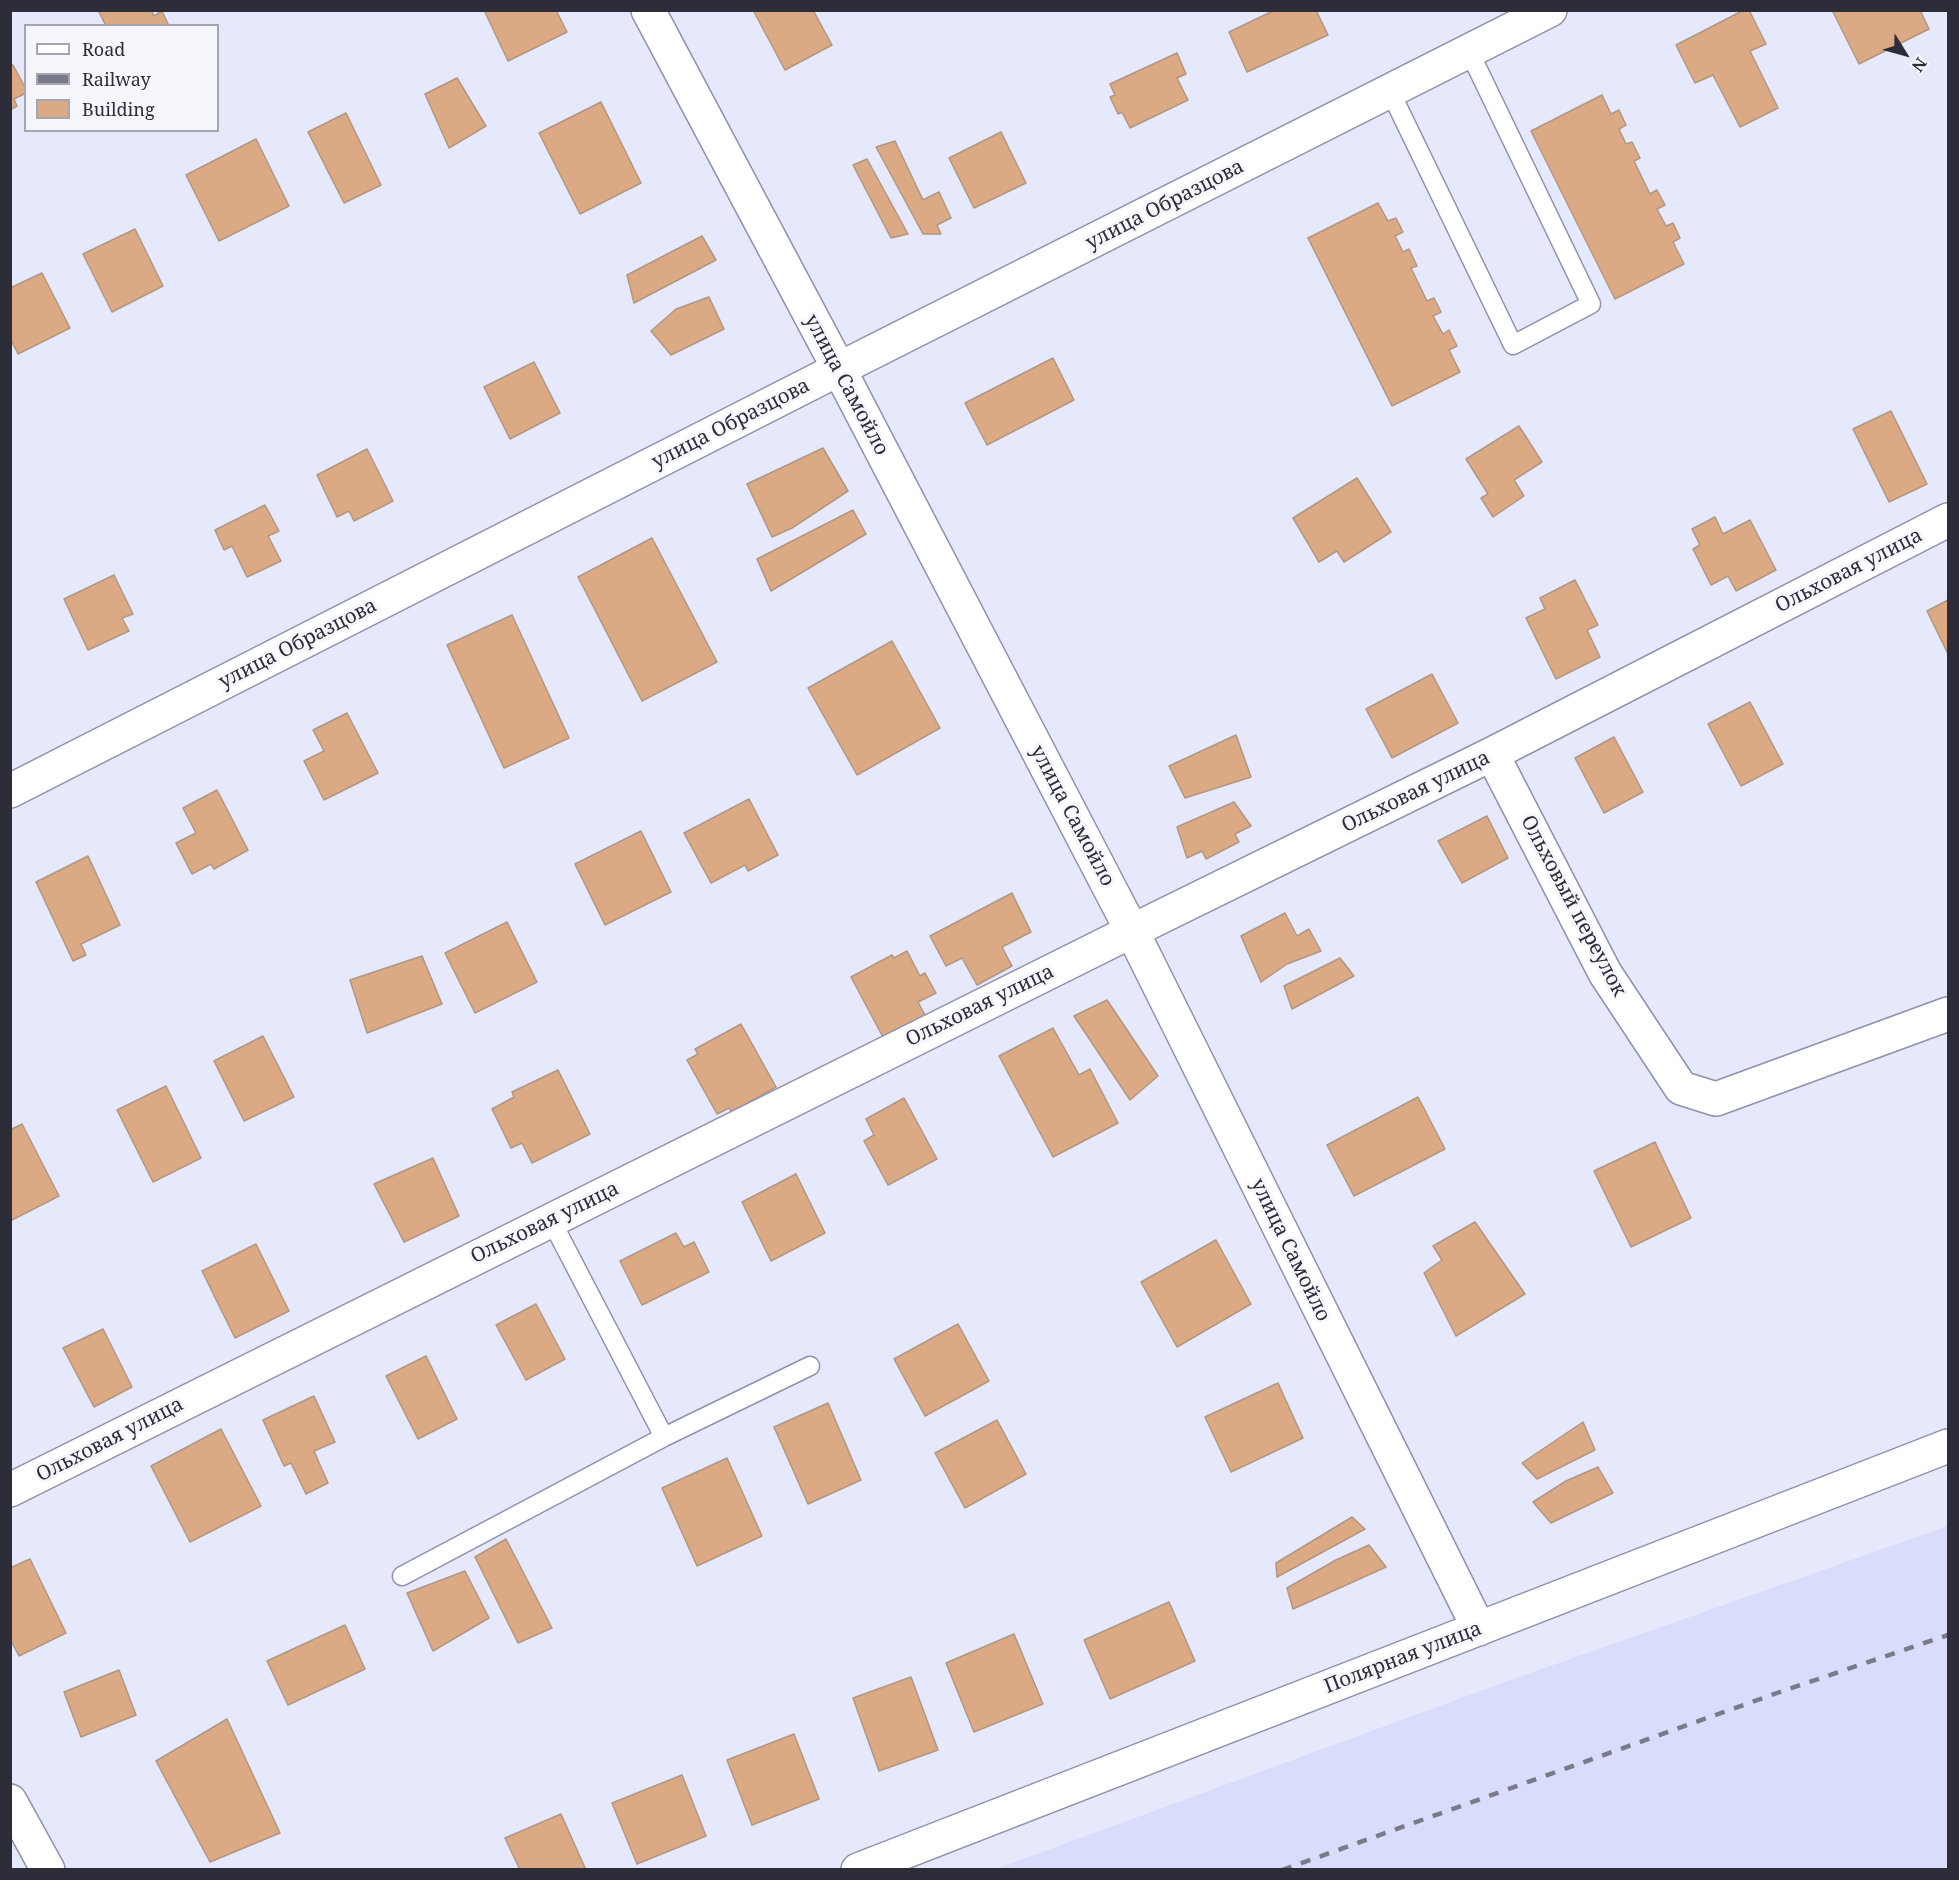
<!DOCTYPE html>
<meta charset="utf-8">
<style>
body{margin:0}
#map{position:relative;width:1959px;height:1880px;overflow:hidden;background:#e6e8fb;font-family:"Noto Serif",serif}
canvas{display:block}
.frame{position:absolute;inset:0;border:12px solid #2c2d39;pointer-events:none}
.legend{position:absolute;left:24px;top:24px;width:195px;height:108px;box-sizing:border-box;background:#f6f6fd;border:2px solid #a5a6af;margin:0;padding:8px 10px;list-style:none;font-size:18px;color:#2c2d39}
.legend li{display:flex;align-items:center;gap:12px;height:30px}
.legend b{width:30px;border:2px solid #a5a6af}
.north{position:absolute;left:1875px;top:24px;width:60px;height:60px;-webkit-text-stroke:4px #f6f6fd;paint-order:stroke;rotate:127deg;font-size:16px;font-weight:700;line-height:24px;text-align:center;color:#2c2d39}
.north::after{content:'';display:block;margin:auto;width:21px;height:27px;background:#2c2d39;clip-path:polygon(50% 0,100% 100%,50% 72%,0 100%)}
</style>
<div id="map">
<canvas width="1959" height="1880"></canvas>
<div class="frame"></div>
<ul class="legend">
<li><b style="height:8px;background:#fff"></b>Road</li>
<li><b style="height:8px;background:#797b8a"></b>Railway</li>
<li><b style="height:16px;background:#dbaa84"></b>Building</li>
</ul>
<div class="north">N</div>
</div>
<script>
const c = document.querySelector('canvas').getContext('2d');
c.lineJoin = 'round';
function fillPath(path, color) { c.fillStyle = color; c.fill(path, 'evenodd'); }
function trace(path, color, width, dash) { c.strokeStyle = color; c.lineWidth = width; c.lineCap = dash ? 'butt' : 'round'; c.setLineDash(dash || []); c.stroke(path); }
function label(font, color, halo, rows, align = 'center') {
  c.font = font + ' "Noto Serif",serif'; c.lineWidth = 6; c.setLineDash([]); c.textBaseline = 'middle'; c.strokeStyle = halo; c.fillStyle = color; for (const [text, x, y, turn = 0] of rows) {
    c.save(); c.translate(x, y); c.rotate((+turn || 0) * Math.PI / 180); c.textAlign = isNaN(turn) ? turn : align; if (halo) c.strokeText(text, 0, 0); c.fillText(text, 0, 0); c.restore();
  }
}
fillPath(new Path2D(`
 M1948,1526v343h-952l509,-187z`), '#d9dcfb');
const building = new Path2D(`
 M98,10h53l3,6 8,-5 7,15h-63z
 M484,10h72l11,22 -59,29z
 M753,10h60l19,35 -47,25z
 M1275,10h41l12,25 -81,37 -18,-40z
 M1744,10h5l17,34 -16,7 28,57 -38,19 -27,-52 -18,8 -19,-38z
 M1832,10h88l9,19 -70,35z
 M1177,53l9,21 -9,4 11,22 -58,28 -8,-16 -4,2 -8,-17 5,-2 -5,-11z
 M13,65l13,24v4l-12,6 3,7 -7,4v-44z
 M457,78l29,48 -37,22 -24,-54z
 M1602,95l9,19 8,-4 7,15 -7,4 7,15 6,-2 8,16 -6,3 16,33 7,-4 8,15 -8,4 9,17 7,-3 7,15 -7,4 11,22 -69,35 -84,-168z
 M601,102l40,81 -61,31 -41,-81z
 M346,113l35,72 -37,18 -36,-71z
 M1001,132l25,51 -52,25 -25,-50z
 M256,139l33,67 -70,35 -33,-66z
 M895,141l28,59 16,-8 12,26 -14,7 4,9h-18l-47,-87z
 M867,159l41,75 -17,4 -38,-73z
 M1378,203l10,18 8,-3 7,14 -8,4 8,16 6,-3 8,17 -6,2 16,33 7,-3 7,14 -8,4 10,18 6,-4 8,16 -8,4 11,22 -68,34 -84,-168z
 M135,229l28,57 -51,26 -29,-58z
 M702,236l14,24 -82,43 -7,-28z
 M42,273l28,55 -52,26 -8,-16v-50z
 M709,297l15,32 -53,26 -20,-24 25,-22z
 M1053,358l21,42 -87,45 -22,-42z
 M534,362l26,51 -50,26 -26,-52z
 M1891,411l36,73 -38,18 -36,-73z
 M1519,426l23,36 -28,18 10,16 -31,21 -12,-19 7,-4 -22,-35z
 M823,448l25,43 -56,37 -20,9 -25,-53z
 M367,449l26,52 -39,20 -5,-10 -12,6 -20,-42z
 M1357,478l34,54 -47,30 -7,-11 -18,11 -26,-44z
 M265,505l14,26 -11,5 13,25 -34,16 -15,-31 -8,4 -9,-20z
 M853,510l13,24 -95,57 -14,-32z
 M1715,517l8,17 27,-14 26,50 -40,21 -8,-15 -17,9 -18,-36 7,-4 -8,-16z
 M652,538l65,124 -75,39 -64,-124z
 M114,575l19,39 -11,4 7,13 -41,19 -24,-51z
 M1575,580l23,45 -11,5 13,27 -44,22 -30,-61 19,-9 -5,-11z
 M1948,600v54l-21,-43z
 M512,615l57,123 -65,30 -57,-123z
 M892,641l48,87 -83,47 -49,-87z
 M1432,674l26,49 -66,35 -26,-49z
 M1750,702l33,62 -42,22 -33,-62z
 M347,713l31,60 -54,27 -20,-39 20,-10 -11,-21z
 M1236,735l15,42 -66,21 -16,-32z
 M1614,737l29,55 -39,21 -29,-55z
 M217,790l31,60 -34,19 -3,-5 -19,10 -16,-31 20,-10 -13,-25z
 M749,799l29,56 -30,16 -3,-6 -34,18 -27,-50z
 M1234,802l17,24 -16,8 4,8 -33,17 -4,-8 -15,7 -10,-31z
 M1487,816l21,42 -46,25 -24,-42z
 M641,831l30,61 -66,33 -30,-61z
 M88,856l32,69 -39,19 5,11 -13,6 -37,-79z
 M1012,893l19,39 -29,15 10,19 -35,19 -15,-27 -16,8 -16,-30z
 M1285,913l12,23 12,-7 12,22 -34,13 -26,18 -20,-46z
 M507,922l30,60 -62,31 -30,-60z
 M907,951l13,25 5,-3 11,20 -18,9 8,15 -42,22 -33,-62 41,-22 2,3z
 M422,956l20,48 -75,29 -17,-53z
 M1340,958l14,18 -62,33 -8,-23z
 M1107,1000l51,76 -28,24 -56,-84z
 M741,1024l35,63 -44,25 -3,-4 -12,6 -30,-54 11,-6 -3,-5z
 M1053,1028l26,47 11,-6 28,54 -65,34 -54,-101z
 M263,1036l31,61 -50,24 -30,-60z
 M558,1070l32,64 -58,29 -10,-20 -11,5 -19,-39 22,-12 -2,-5z
 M166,1086l35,72 -48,24 -36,-72z
 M1418,1097l27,52 -91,47 -27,-51z
 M904,1098l33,61 -49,26 -24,-44 10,-6 -8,-16z
 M22,1124l37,72 -49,25v-91z
 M1655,1142l36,76 -60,29 -37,-76z
 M433,1158l26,58 -55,26 -30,-58z
 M796,1174l29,59 -54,28 -29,-59z
 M1475,1222l50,72 -69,42 -32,-63 18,-13 -9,-14z
 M676,1233l8,14 10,-5 15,30 -67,33 -22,-44z
 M1216,1240l35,64 -74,43 -36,-65z
 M256,1244l33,67 -54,27 -33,-67z
 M536,1304l29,55 -39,21 -30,-55z
 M958,1324l31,57 -64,35 -31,-57z
 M103,1329l29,58 -38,20 -31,-59z
 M426,1356l31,63 -39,20 -32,-63z
 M1278,1383l25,55 -72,34 -26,-55z
 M314,1396l21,46 -21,9 14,32 -22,11 -15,-31 -7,3 -21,-46z
 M828,1403l33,77 -53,24 -34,-77z
 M997,1420l29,54 -61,34 -30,-55z
 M1583,1422l12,28 -58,29 -15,-16z
 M221,1429l40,77 -71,36 -39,-76z
 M727,1458l35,78 -65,30 -35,-78z
 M1598,1467l15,26 -62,30 -18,-21 33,-21z
 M1352,1517l13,12 -88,48 -1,-14z
 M506,1539l46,89 -34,15 -43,-86z
 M1369,1545l17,22 -93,42 -6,-21 49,-28z
 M30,1559l36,74 -47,23 -9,-17v-71z
 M465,1571l24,47 -56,33 -26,-58z
 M1169,1602l26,59 -85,38 -26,-59z
 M345,1625l20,44 -77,36 -21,-44z
 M1014,1634l29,70 -69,28 -28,-69z
 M119,1670l17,45 -55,22 -17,-45z
 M911,1677l27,73 -59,21 -26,-73z
 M227,1719l53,114 -70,29 -54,-101z
 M794,1734l25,65 -67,26 -25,-65z
 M682,1775l24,61 -69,28 -25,-61z
 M561,1814l25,56h-66l-15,-32z`);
fillPath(building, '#dbaa84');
trace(building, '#b19682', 1.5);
const lane = new Path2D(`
 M1390,91l123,254 78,-41 -122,-253
 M551,1220l113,217
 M402,1576l262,-139 146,-71`);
const street = new Path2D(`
 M648,10l191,359 293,562 347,698
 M1492,754l113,219 76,115 35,11 232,-85
 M10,791l829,-422 711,-359
 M10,1490l1122,-559 360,-177 456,-234
 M10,1801l38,69
 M858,1870l1090,-424`);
trace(lane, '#8e91ae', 21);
trace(street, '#8e91ae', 36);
trace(lane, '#fff', 18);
trace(street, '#fff', 33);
trace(new Path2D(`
 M1282,1870l495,-177 171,-58`), '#797b8a', 4.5, [10, 10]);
label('20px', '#2c2d39', '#f6f6fd', [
 ["улица Образцова",1165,205,-27],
 ["улица Самойло",846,385,62],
 ["улица Образцова",731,424,-27],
 ["Ольховая улица",1849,571,-27],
 ["улица Образцова",298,644,-27],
 ["Ольховая улица",1416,792,-26],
 ["улица Самойло",1072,816,62],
 ["Ольховый переулок",1573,906,62],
 ["Ольховая улица",980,1006,-26],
 ["Ольховая улица",545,1223,-26],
 ["улица Самойло",1290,1250,64],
 ["Ольховая улица",110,1440,-27],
 ["Полярная улица",1403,1658,-21]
]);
</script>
